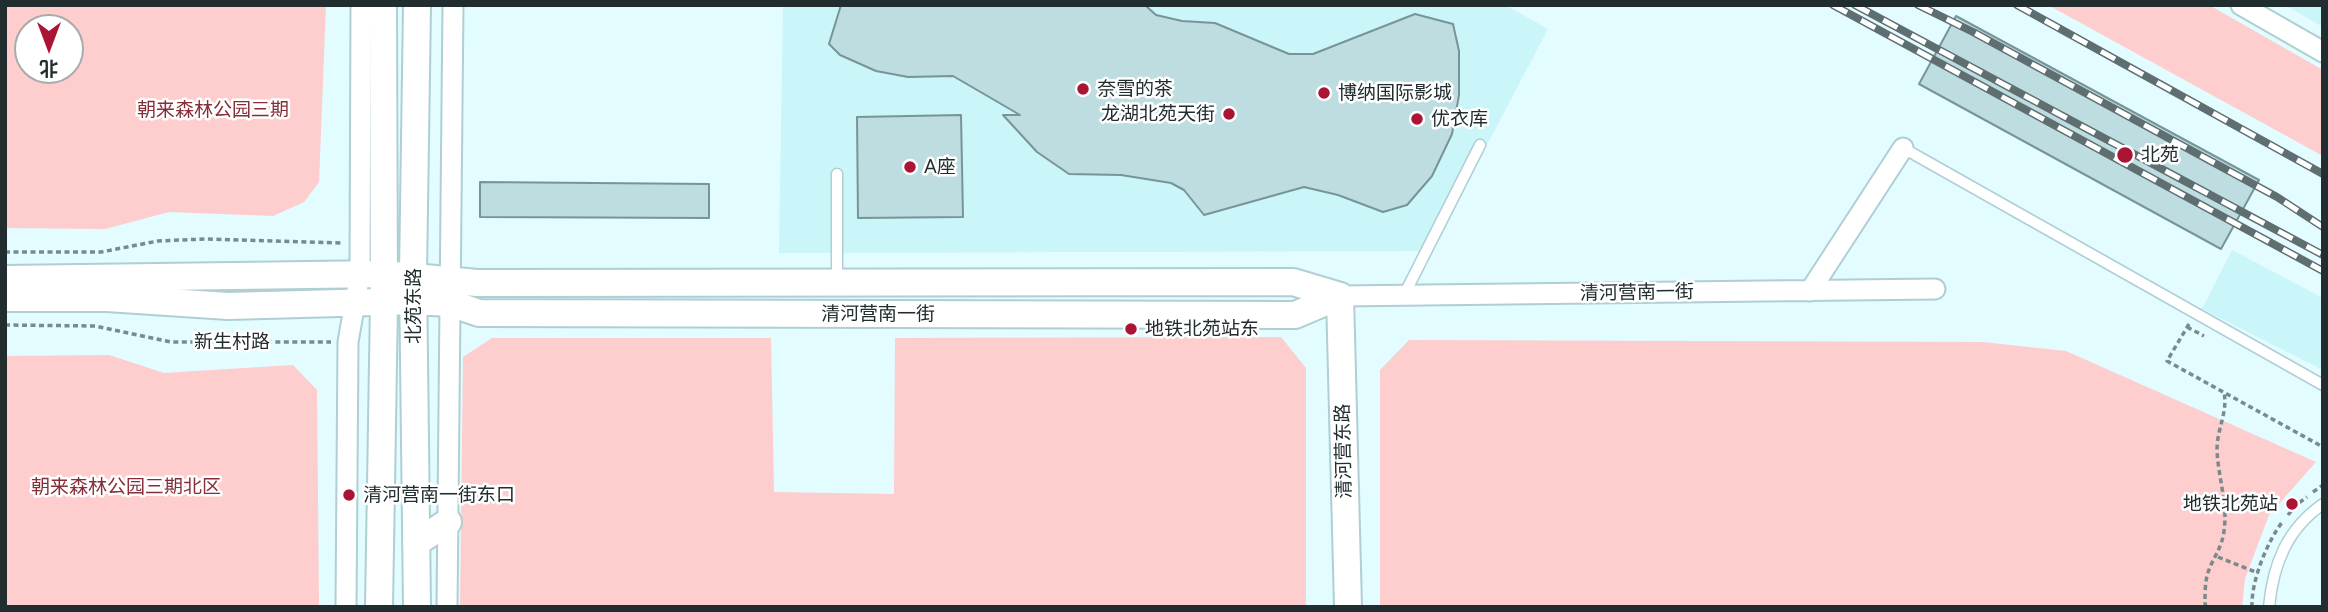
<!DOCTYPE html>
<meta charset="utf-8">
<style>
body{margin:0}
#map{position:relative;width:2328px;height:612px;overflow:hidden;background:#e2fcff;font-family:Figtree,"Noto Sans SC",sans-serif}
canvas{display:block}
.frame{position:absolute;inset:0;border:7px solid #212d2f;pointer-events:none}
.north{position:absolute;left:14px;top:14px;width:70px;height:70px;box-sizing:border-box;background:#fff;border:2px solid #a6abac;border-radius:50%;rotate:180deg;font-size:19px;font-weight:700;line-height:28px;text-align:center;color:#212d2f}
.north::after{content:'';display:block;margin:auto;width:24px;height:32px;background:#aa1435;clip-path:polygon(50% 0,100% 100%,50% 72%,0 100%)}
</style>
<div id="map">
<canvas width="2328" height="612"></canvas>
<div class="frame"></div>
<div class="north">北</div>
</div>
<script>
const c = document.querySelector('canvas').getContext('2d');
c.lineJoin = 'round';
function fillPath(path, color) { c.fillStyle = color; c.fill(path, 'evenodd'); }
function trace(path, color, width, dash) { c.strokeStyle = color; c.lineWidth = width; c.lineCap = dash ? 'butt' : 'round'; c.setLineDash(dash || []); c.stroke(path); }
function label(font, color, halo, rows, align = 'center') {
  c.font = font + ' Figtree,"Noto Sans SC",sans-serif'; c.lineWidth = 5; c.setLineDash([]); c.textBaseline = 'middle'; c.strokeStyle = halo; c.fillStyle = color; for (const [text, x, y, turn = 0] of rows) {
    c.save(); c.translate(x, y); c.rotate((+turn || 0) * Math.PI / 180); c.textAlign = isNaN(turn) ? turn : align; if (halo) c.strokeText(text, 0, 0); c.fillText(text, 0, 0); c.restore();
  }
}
fillPath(new Path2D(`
 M783,5h722l43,24 -117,222 -652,2z
 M2285,5h38v22z
 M2232,250l91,48v72l-121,-61z`), '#caf5f9');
fillPath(new Path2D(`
 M5,5h321l-7,177 -15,20 -31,14 -104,-4 -64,17 -100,-1zM28,28h42v42h-42z
 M2048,5h161l114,65v86z
 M1281,337l25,31v239h-846l3,-250 29,-19h279l3,154 120,2 1,-156z
 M1409,340l573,2 84,9 250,111 -47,53 -24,64 -3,28h-862v-237z
 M109,355l55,18 129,-8 24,25 2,217h-314v-251z`), '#fecdcd');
const building = new Path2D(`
 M841,5h304l11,10 26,6 33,2 74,31h24l102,-40 38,10 6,27v44l-7,39 -20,42 -25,29 -24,7 -45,-17 -34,-8 -100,28 -20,-25 -13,-7 -50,-8 -52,-1 -32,-22 -34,-37h17l-67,-39 -45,1 -32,-6 -36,-16 -11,-11z
 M1956,16l303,164 -38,69 -302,-165z
 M961,115l2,102 -105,1 -1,-101z
 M480,182l229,2v34l-229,-1z`);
fillPath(building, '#bddde1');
trace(building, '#779598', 2);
const lane = new Path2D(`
 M1903,148l420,237
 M837,282v-108
 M1404,295l76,-150
 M2269,607c4,-43 18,-78 54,-103`);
const street = new Path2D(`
 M2241,5l82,47
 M1810,291l93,-143
 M1340,296l595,-7
 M346,607l2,-265 12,-68 1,-269
 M447,607l6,-602`);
const secondary = new Path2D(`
 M5,279l379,-5 93,9 816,-1 47,14
 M1340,296l8,311
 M5,298h102l121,8 185,-5 37,2 29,10 816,2 45,-19
 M416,543l32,-21
 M379,607l5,-305 -1,-297
 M417,607l-4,-332 4,-270`);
trace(lane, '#afcfd3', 13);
trace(street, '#afcfd3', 23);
trace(secondary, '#afcfd3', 30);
trace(new Path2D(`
 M5,252h96l57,-11 47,-2 137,4
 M2189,324l-22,37 156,86
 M5,325l90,1 76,16h160
 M2187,327l17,9
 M2313,492l10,-7
 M2288,515l8,-10 11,-8
 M2218,557l40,16
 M2206,607l-1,-4c0,-8 0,-19 2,-27 4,-16 15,-27 17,-45 4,-28 -6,-54 -7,-81 0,-22 11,-37 7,-58
 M2252,607c-1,-26 15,-65 31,-86`), '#788a8d', 3.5, [5, 3.5]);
trace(lane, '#fff', 10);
trace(street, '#fff', 19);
trace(secondary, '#fff', 26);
const rail = new Path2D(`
 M1833,5l490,266
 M1855,5l468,250
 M1918,5l55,27 304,165 46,30
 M2017,5l306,169`);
trace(rail, '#5f6f71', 8);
trace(rail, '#fff', 5, [16]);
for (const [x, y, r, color] of [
 [1083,89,7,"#aa1435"],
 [1324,93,7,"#aa1435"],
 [1229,114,7,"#aa1435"],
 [1417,119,7,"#aa1435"],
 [2125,155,9,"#aa1435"],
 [910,167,7,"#aa1435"],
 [1131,329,7,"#aa1435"],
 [349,495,7,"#aa1435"],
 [2292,504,7,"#aa1435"]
]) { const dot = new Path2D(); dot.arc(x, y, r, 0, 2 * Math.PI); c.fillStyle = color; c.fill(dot); trace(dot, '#fff', 2.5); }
label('19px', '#212d2f', '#fff', [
 ["奈雪的茶",1097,89],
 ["博纳国际影城",1338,93],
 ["龙湖北苑天街",1215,114,"right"],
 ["优衣库",1431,119],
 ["北苑",2141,155],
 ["A座",924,167],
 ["地铁北苑站东",1145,329],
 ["清河营南一街东口",363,495],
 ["地铁北苑站",2278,504,"right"]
], 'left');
label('19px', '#852e37', '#fff', [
 ["朝来森林公园三期",213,110],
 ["朝来森林公园三期北区",126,487]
]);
label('19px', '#212d2f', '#fff', [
 ["清河营南一街",1637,293,-1],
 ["北苑东路",414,306,-90],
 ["清河营南一街",878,314],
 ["新生村路",232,342],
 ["清河营东路",1344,451,-91]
]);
</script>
